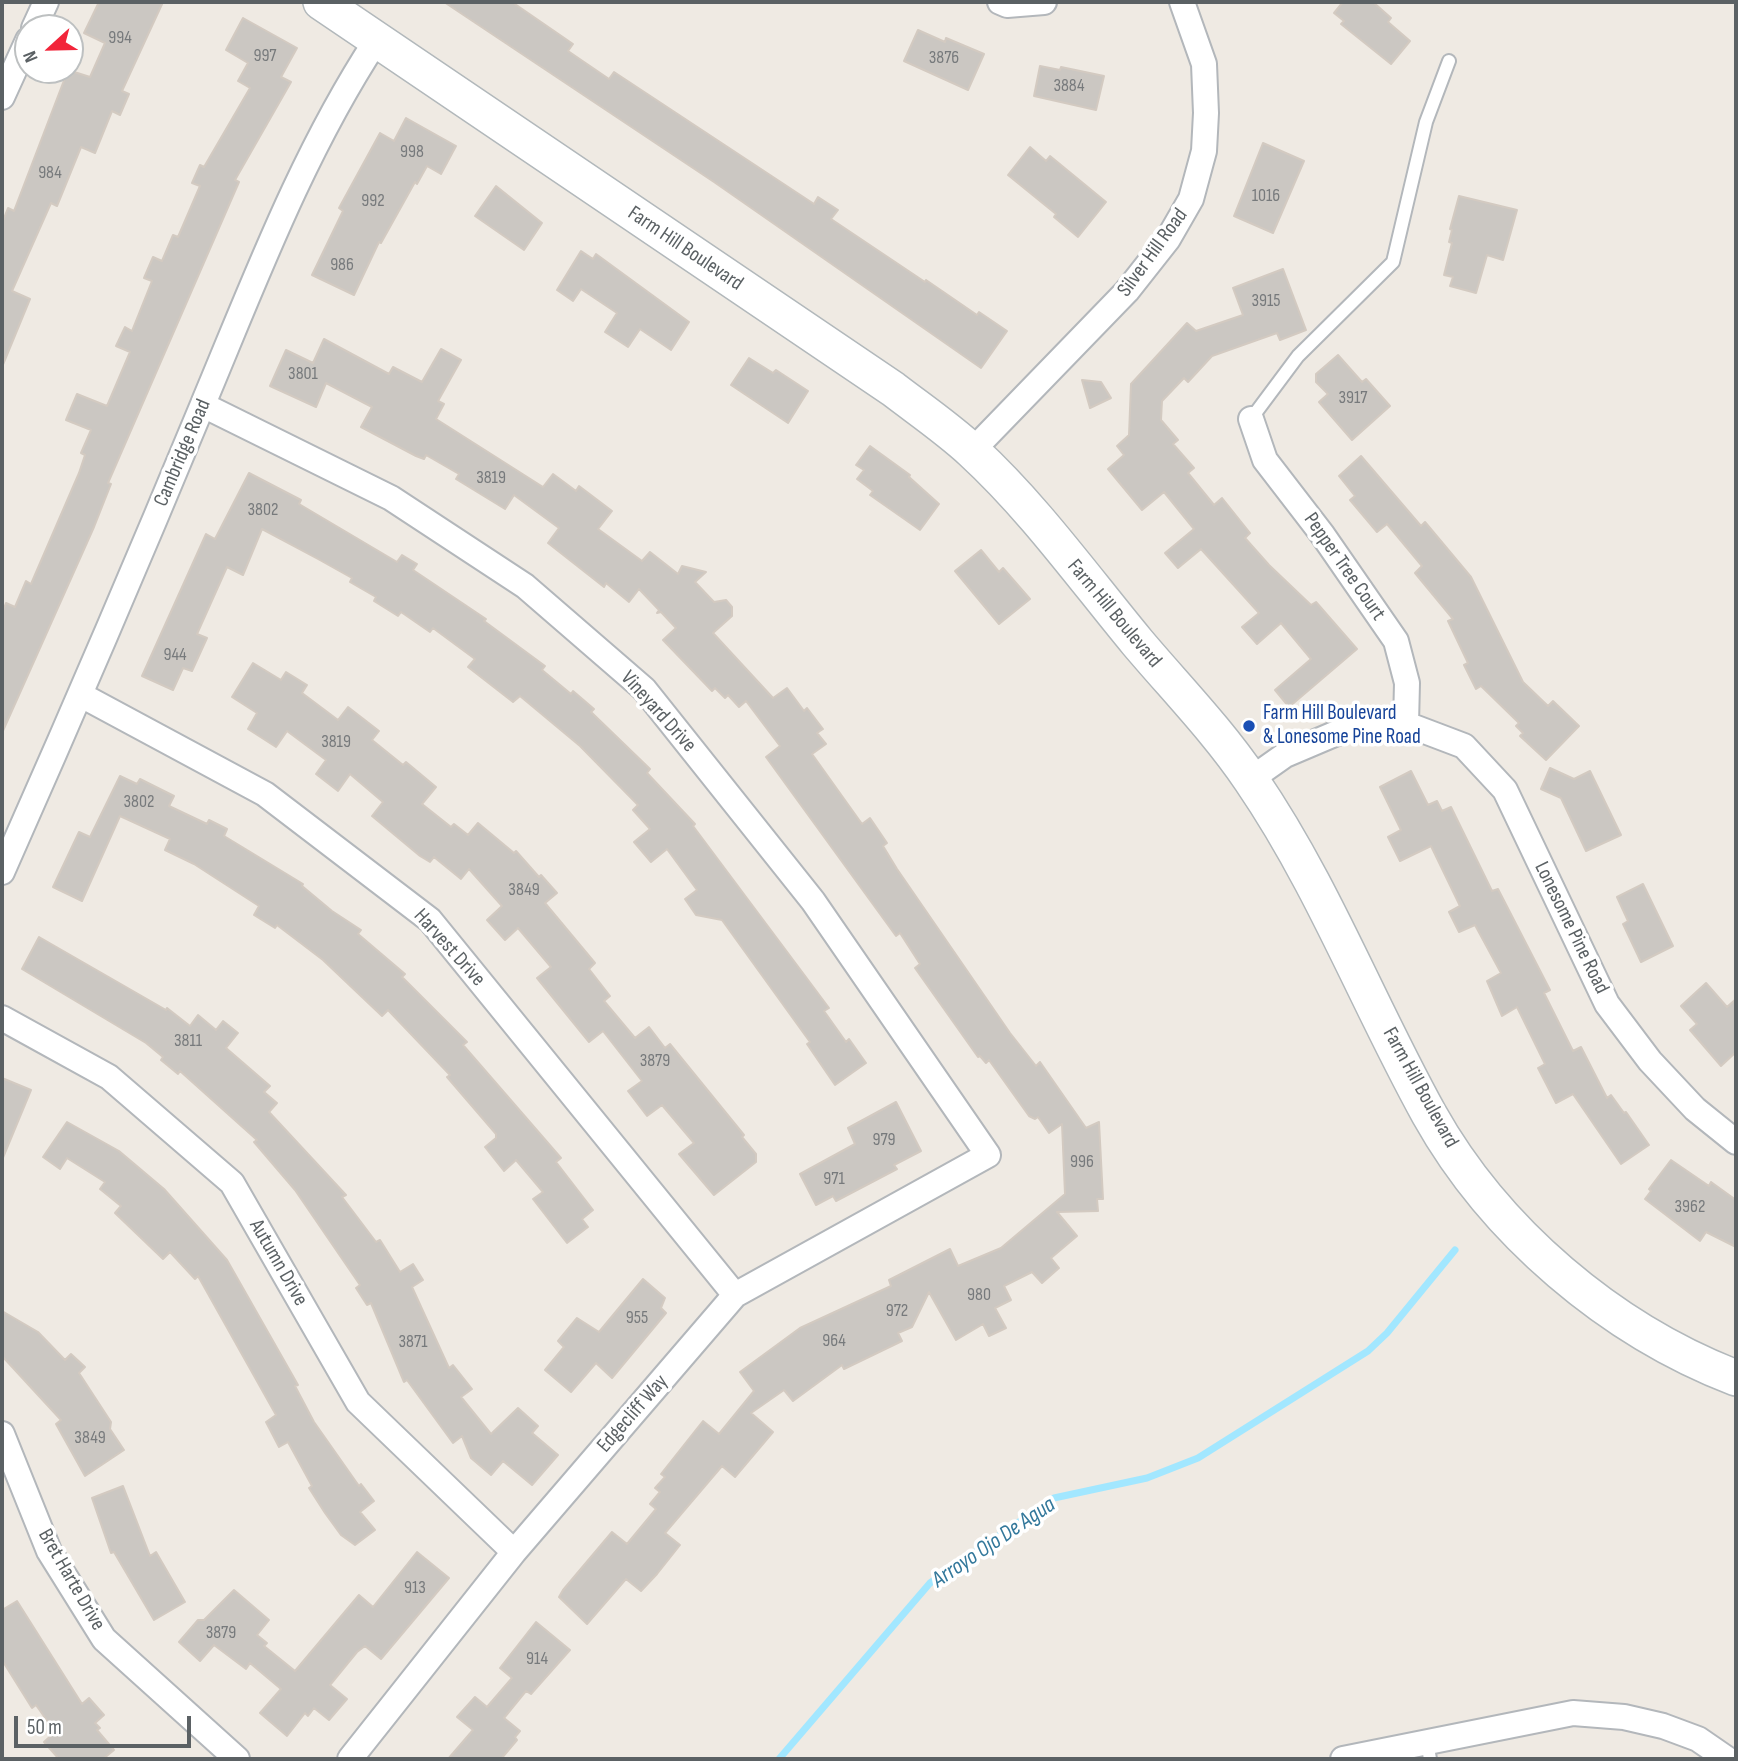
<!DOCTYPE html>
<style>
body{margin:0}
#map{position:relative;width:1738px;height:1761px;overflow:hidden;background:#efeae3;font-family:"Sofia Sans Condensed",sans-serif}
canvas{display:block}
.frame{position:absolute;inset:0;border:4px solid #5b6164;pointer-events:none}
.north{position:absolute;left:14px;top:14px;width:70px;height:70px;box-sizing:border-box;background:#fff;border:2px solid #bdc0c1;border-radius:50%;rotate:248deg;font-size:19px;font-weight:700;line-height:28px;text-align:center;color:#5b6164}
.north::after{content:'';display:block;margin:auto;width:24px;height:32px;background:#f2253a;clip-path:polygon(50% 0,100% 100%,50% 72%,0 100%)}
.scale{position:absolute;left:14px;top:1716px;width:177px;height:32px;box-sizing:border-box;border:4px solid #5b6164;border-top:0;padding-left:9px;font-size:21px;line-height:24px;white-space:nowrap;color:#5b6164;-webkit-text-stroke:5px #fff;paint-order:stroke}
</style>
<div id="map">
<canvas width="1738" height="1761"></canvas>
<div class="frame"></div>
<div class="north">N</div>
<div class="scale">50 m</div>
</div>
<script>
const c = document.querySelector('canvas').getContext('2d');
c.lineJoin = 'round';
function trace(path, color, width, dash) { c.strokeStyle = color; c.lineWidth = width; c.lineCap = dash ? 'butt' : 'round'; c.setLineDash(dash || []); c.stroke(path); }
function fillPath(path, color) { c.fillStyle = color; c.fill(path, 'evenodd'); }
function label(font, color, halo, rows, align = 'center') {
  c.font = font + ' "Sofia Sans Condensed",sans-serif'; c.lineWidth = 7; c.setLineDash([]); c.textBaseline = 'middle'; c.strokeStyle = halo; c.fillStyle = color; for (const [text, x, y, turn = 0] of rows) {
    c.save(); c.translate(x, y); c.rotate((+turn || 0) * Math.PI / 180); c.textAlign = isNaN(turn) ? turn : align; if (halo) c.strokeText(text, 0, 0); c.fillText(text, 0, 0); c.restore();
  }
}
trace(new Path2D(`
 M779,1759l151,-176 124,-85 93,-20 51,-20 170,-107 19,-18 68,-83`), '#a2e7ff', 7);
const building = new Path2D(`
 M99,2h64l-41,89 7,3 -9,21 -8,-4 -17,42 -14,-6 -24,59 -6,-3 -39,88 18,8 -28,68v-144l6,-15 6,3 54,-141 22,7 15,-34 -21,-10z
 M444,2h68l61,42 -5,7 41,28 5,-7 200,132 4,-7 20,13 -7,9 94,63 1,-2 51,35 2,-3 28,19 -26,37 -267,-186z
 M1343,2h30l18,16 -3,4 22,19 -19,23 -50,-40 3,-3 -10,-8z
 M243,18l54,30 -16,29 10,5 -56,98 4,2 -131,301 3,1 -17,43 -92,206v-120l4,-10 9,4 11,-26 5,3 48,-111 6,-18 -4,-2 10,-23 -25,-10 11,-26 30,12 23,-54 -14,-6 9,-19 7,4 20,-50 -8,-3 9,-21 9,4 11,-26 5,2 22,-51 -8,-3 8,-18 4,2 46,-79 -12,-7 10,-18 -22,-13z
 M918,30l27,12 1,-4 38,16 -16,36 -64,-29z
 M1040,66l20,4 1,-3 43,9 -8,34 -62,-14z
 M406,118l50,28 -15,28 -14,-8 -10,18 -2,-2 -34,61 -2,-1 -25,53 -42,-20 31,-64 -4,-3 41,-75 14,8z
 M1263,143l41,18 -31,72 -39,-17z
 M1030,147l16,14 4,-5 56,46 -28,35 -24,-20 2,-3 -48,-39z
 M496,186l46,37 -18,27 -49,-34z
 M1459,196l58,14 -14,50 -16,-5 -11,38 -26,-7 3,-9 -9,-2 8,-32 -3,-1 3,-12 -2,-1z
 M581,251l12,8 3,-5 93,68 -18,28 -31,-21 -12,18 -23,-15 12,-19 -36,-24 -8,12 -16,-11z
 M1283,269l23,61 -26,10 -3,-7 -65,23 -24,26 -4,-4 -22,23 -1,19 17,20 -5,4 21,24 -6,5 26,32 8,-7 28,35 -5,5 24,27 42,40 5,-3 41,47 -68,58 -14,-17 36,-31 -30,-36 -24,21 -15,-17 17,-14 -58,-64 -23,19 -13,-15 29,-24 -30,-37 -22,18 -34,-41 16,-14 -7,-9 12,-11 2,-51 56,-61 9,8 47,-16 -10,-27z
 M324,339l65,35 4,-7 29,15 19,-33 20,11 -23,41 6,3 -8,15 107,68 10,-13 23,17 3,-5 33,25 -14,18 44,32 8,-9 28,22 4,-8 24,6 -11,10 19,20 12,-2 6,7v9l-19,17 60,65 14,-10 17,23 3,-3 16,21 -6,4 9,11 -14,10 50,70 8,-6 17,25 -4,3 14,23 113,164 26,33 4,-4 46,66 13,-6 4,77h-6l1,12 -41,1 20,24 -26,22 8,10 -17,15 -10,-11 -28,14 7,14 -16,8 11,20 -17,8 -6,-12 -27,16 -27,-48 -17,35 -14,6 4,8 -58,28 -2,-4 -49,36 -9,-11 -33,23 22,19 -38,45 -13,-11 -57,67 15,12 -23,29 -16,17 -15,-12 -39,45 -28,-27 4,-7 49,-58 15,12 29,-35 -6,-5 10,-12 -5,-4 10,-11 -4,-3 42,-53 16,13 35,-43 -14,-19 60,-44 91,-42 -2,-6 61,-31 8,17 43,-18 64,-54 -3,-70 -13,9 -11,-16 -3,2 -6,-3 -40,-56 -3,3 -6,-7 -2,1 -63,-89 5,-4 -20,-31 -4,3 -130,-179 14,-11 -34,-45 -7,6 -11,-12 -3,3 -10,-10 -3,3 -49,-51 13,-12 -15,-16 -4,1 2,-3 -20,-21 -10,13 -23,-19 -2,4 -56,-44 11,-15 -45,-33 -9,14 -49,-30 3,-5 -33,-19 -2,4 -8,-3 -55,-29 11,-20 -46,-24 -10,24 -46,-21 16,-36 27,13z
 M1338,355l24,27 4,-3 24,27 -38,34 -33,-38 9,-8 -12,-12v-8z
 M749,358l24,15 3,-3 32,21 -20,32 -57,-38z
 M1082,380l19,2 10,16 -21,10z
 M870,446l40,29 -1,2 30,27 -19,26 -50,-35 3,-4 -16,-12 7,-9 -8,-5z
 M1361,456l60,70 4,-4 46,55 52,105 25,24 5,-5 26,25 -33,34 -26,-24 3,-3 -7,-7 3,-3 -38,-37 -5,3 -12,-24 4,-2 -20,-42 5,-2 -38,-46 7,-7 -35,-42 -10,8 -27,-32 5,-4 -16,-20z
 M249,473l52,27 -2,4 98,58 5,-7 15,9 -4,6 73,49 -2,2 61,45 -3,4 29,24 2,-3 21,18 -3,3 59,57 -3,4 48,51 -2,2 136,182 -5,3 22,31 3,-3 17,24 -31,22 -28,-41 3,-2 -88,-122 -26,-5 -11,-16 12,-9 -30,-41 -16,13 -17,-20 16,-13 -17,-19 5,-5 -58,-59 -60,-50 -7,6 -45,-35 7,-8 -42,-31 -3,4 -29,-20 -3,4 -24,-15 2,-4 -26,-15 2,-4 -34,-19 -56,-30 -19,46 -16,-8 -30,67 10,4 -15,33 -9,-3 -10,22 -31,-14 64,-142 9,5z
 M981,550l18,22 4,-4 27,31 -31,25 -44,-53z
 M253,663l28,17 5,-8 21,13 -5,8 36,27 10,-13 31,24 -7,9 31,25 3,-3 30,25 -14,17 29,23 3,-3 14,11 10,-12 36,30 2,-2 23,26 2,-2 16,18 -12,10 50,60 -6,6 21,27 -6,5 31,37 14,-11 16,21 5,-4 74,91 -2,2 14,17v8l-42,33 -35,-41 15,-11 -32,-38 -15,11 -19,-25 14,-10 -39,-50 -14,11 -52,-64 14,-11 -33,-39 -13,12 -18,-20 15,-14 -33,-37 -8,10 -27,-22 -4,5 -10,-6 -48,-40 11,-14 -33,-28 -12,17 -22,-17 10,-14 -39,-29 -11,16 -28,-18 9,-16 -25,-16z
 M1550,768l24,11 16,-8 31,64 -35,16 -25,-53 -20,-9z
 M1411,771l17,34 9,-4 5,10 9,-4 41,84 6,-2 52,101 -6,3 29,58 8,-4 26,51 4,-3 13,18 2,-1 23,33 -28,19 -48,-70 -17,9 -18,-35 7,-4 -28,-57 -15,9 -15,-35 14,-8 -26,-48 -16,7 -10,-20 11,-6 -29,-60 -31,15 -12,-24 13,-7 -21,-43z
 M120,776l17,8 3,-5 34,17 -5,10 38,18 2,-4 18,9 -3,7 79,48 -1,2 30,25 29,19 -3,4 47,40 -3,3 65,65 -4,3 98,113 -5,4 37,48 -11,9 6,8 -21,16 -34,-44 10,-7 -27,-32 -12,11 -19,-24 11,-9v-4l-49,-57 3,-2 -62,-65 -6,6 -59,-56 -46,-35 -2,3 -21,-13 5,-9 -65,-42 -29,-14 5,-11 -50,-23 -38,85 -29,-14 26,-55 11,5z
 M1643,884l30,62 -32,16 -18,-38 5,-3 -11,-24z
 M39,937l127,73 1,-2 23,18 8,-11 18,15 7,-9 15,12 -12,15 44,38 -6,6 13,11 -8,9 77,83 -4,2 34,45 4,-2 20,32 13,-8 10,16 -11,7 37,81 4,-3 19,24 -11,8 30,37 27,-26 20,18 -6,7 26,22 -26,30 -29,-24 -12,14 -20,-17 -9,-22 -9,7 -46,-63 -3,2 -33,-79 -4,2 -11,-17 4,-3 -65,-95 -41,-48 3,-2 -77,-69 -2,3 -17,-14 2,-3 -17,-14 -124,-74z
 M1706,983l21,24 9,-8v53l-15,14 -31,-36 7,-6 -16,-18z
 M2,1078l29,12 -29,70z
 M896,1102l25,49 -27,14 3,4 -61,32 -3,-5 -17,9 -16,-31 55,-30 -7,-16z
 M67,1122l52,29 45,38 63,71 71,125 -3,1 19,36 45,64 2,-2 13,17 -14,11 15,18 -20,15 -14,-10 -16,-22 -16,-25 3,-2 -24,-44 -9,5 -13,-25 10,-7 -78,-139 -3,3 -25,-27 -7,7 -48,-46 6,-7 -21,-17 5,-7 -38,-24 -7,11 -17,-12z
 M1671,1160l38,26 2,-4 25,18v47l-30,-15 -6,9 -55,-42 6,-8 -2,-2z
 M643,1279l22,19 -4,10 5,5 -54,65 -16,-15 -25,29 -26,-22 19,-23 -6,-6 19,-23 22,14z
 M2,1311l36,21 27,28 6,-6 14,13 -6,6 32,49 -1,7 14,21 -39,26 -29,-52 5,-4 -59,-64z
 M123,1486l27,70 6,-4 29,50 -31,18 -40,-68 -3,1 -19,-55z
 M417,1552l32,26 -68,81 -16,-13 -8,6 -27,33 17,14 -18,21 -15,-12 -6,8 -3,-3 -18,23 -27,-23 21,-24 -31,-26 -4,6 -32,-24 -14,16 -21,-19 19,-22h6l30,-30 35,30 -12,15 10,8 -3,3 31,25 64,-76 14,12z
 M17,1601l65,103 7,-6 15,17 -9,8 5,5 -3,2 17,20 -11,9h-44l-15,-17 11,-10 -19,-27 -4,3 -30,-48v-50z
 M536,1622l34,28 -39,44 -5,-3 -22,27 16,13 -5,6 2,3 -16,19h-53l25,-29 -16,-13 18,-20 12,10 25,-29 -12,-10z`);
fillPath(building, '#cbc7c2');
trace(building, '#d3cac1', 2);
const lane = new Path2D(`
 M1251,419l47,-63 95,-94 33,-140 23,-61
 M1427,1742l3,17`);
const street = new Path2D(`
 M1000,2l7,3 37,-3
 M34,28l12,-26
 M2,97l26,-57
 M203,405l188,93 134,88 119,103 169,212 175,254 -253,140 -221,257 -164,207
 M1251,419l14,41 57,74 74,107 11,42 -1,41
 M972,451l155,-160 41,-52 23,-40 13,-48 2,-38 -2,-49 -22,-62
 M81,695l184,99 165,126 305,375
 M1251,779l34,-24 73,-31h48l58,22 41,44 102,214 43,57 45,48 41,33
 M2,872c69,-155 136,-311 201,-468 52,-124 99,-250 173,-363
 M2,1018l107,59 123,106 126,219 156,150
 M2,1434l47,117 55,88 133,120
 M1343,1759l230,-46 51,4 39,9 35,13 29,20`);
const secondary = new Path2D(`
 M321,2l572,387c26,20 54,39 79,62 61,56 112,127 165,191 38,45 81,89 114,138 72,105 117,224 178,334 66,118 182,216 307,264`);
trace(lane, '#b3b7bb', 16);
trace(street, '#b3b7bb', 28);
trace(secondary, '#b2b8bb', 38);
trace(lane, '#fff', 12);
trace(street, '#fff', 24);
trace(secondary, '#fff', 35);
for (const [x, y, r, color] of [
 [1249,726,7,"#1a4fb4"]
]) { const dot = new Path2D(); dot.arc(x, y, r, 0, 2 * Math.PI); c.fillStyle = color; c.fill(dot); trace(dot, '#fff', 2.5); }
label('18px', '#777a7c', null, [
 ["994",120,38],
 ["997",265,56],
 ["3876",944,58],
 ["3884",1069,86],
 ["998",412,152],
 ["984",50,173],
 ["1016",1266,196],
 ["992",373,201],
 ["986",342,265],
 ["3915",1266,301],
 ["3801",303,374],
 ["3917",1353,398],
 ["3819",491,478],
 ["3802",263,510],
 ["944",175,655],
 ["3819",336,742],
 ["3802",139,802],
 ["3849",524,890],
 ["3811",188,1041],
 ["3879",655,1061],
 ["979",884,1140],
 ["996",1082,1162],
 ["971",834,1179],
 ["3962",1690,1207],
 ["980",979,1295],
 ["972",897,1311],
 ["955",637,1318],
 ["964",834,1341],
 ["3871",413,1342],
 ["3849",90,1438],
 ["913",415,1588],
 ["3879",221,1633],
 ["914",537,1659]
]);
label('21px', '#5b6164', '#fff', [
 ["Farm Hill Boulevard",685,249,34],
 ["Silver Hill Road",1153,253,-54],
 ["Cambridge Road",183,453,-67],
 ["Pepper Tree Court",1344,567,55],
 ["Farm Hill Boulevard",1114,614,50],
 ["Vineyard Drive",658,712,48],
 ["Lonesome Pine Road",1571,928,64],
 ["Harvest Drive",449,948,48],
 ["Farm Hill Boulevard",1420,1088,61],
 ["Autumn Drive",278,1263,60],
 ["Edgecliff Way",633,1414,-49],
 ["Bret Harte Drive",71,1580,60]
]);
label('21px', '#164399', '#fff', [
 ["Farm Hill Boulevard",1263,714],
 ["& Lonesome Pine Road",1263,738]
], 'left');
label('italic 23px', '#33789b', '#fff', [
 ["Arroyo Ojo De Agua",994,1543,-34]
]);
</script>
